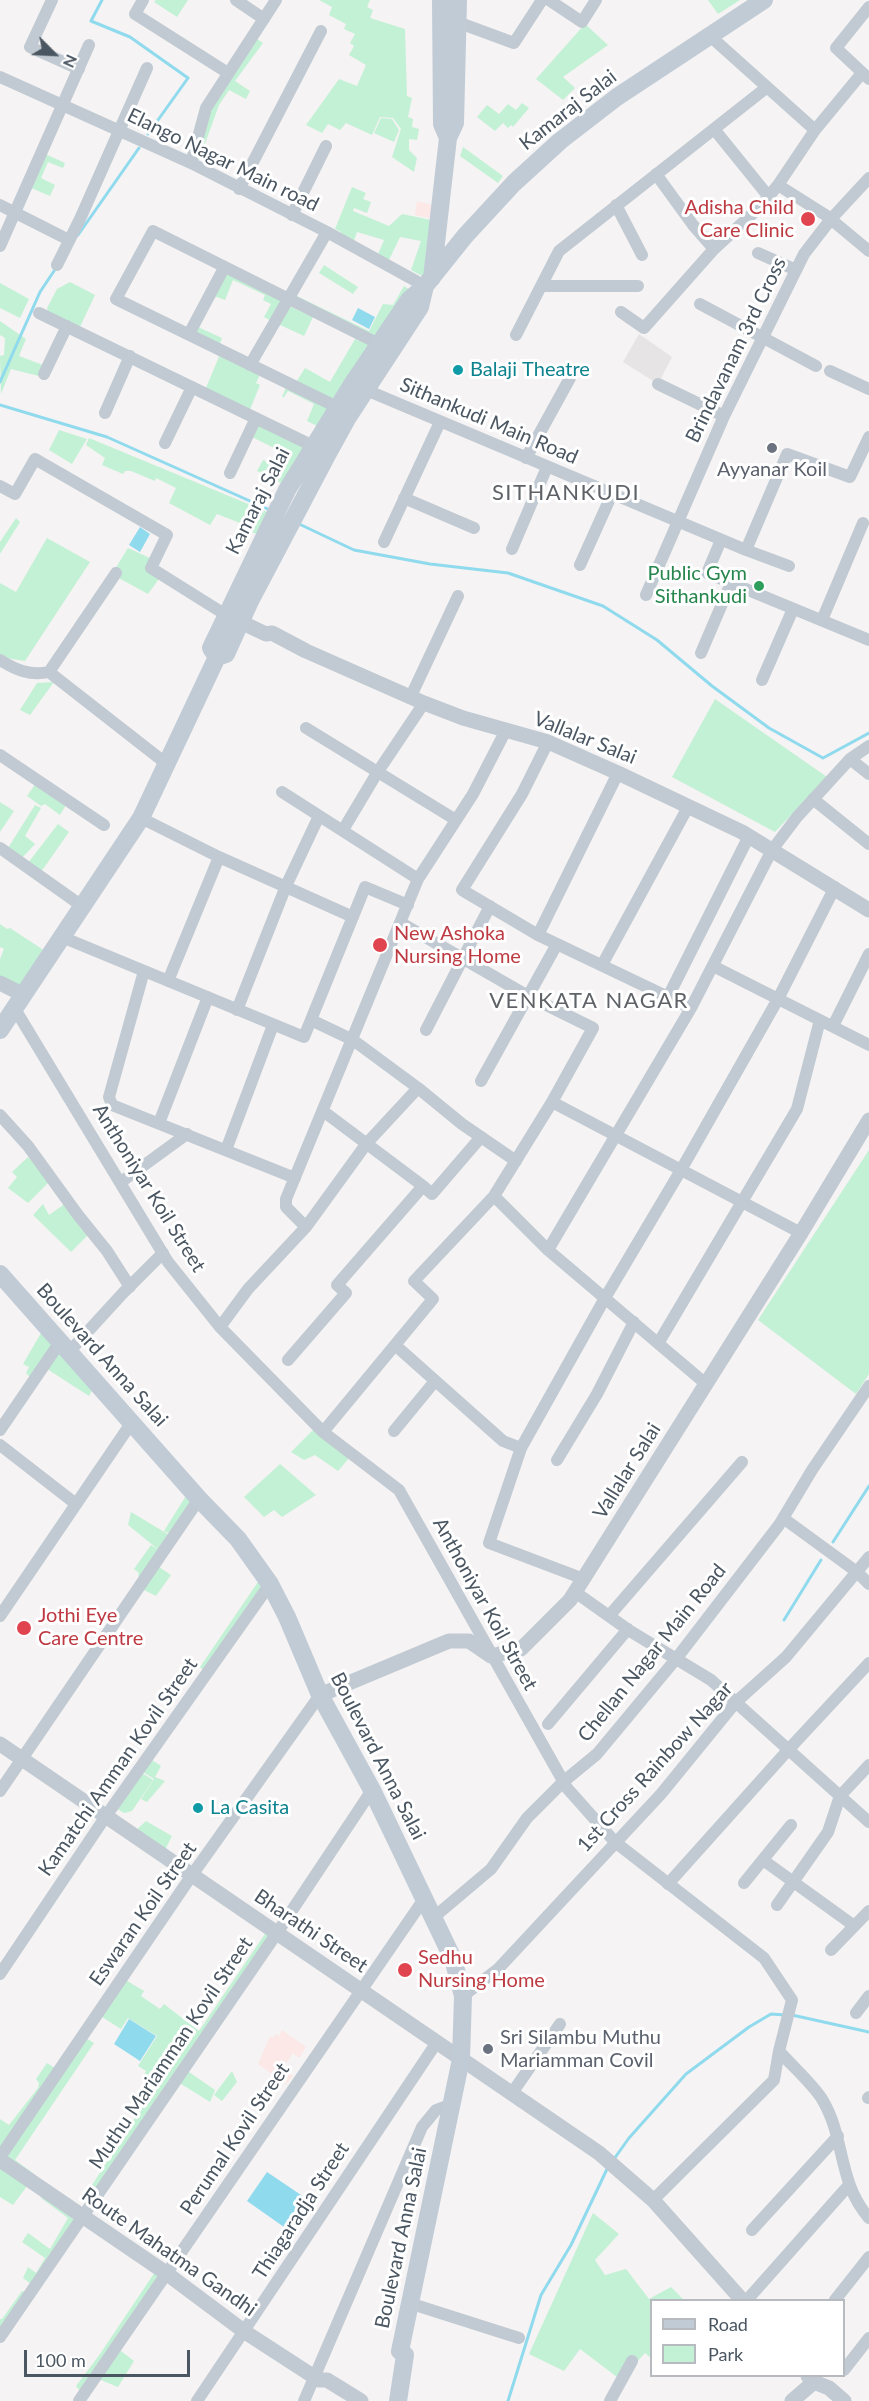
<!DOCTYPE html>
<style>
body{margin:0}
#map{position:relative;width:869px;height:2401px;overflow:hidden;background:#f5f3f3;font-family:Lato,sans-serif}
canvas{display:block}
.legend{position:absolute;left:650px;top:2299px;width:195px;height:78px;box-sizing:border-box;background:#fff;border:2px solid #b7bbc0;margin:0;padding:8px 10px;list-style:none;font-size:18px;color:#4a5661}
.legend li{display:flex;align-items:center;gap:12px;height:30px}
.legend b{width:30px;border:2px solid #b7bbc0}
.north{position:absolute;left:24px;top:24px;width:60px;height:60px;-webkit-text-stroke:4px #fff;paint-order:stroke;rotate:114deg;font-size:16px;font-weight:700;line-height:24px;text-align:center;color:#4a5661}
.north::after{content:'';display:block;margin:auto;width:21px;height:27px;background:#4a5661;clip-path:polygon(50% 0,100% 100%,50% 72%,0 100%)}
.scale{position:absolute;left:24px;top:2350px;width:166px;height:27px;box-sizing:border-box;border:3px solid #4a5661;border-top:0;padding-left:8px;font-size:18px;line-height:21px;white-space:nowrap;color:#4a5661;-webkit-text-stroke:4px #fff;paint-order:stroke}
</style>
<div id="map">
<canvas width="869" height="2401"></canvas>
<ul class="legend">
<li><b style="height:8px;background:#c1cbd6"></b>Road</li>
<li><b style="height:16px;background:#c3f1d5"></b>Park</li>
</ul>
<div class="north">N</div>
<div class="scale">100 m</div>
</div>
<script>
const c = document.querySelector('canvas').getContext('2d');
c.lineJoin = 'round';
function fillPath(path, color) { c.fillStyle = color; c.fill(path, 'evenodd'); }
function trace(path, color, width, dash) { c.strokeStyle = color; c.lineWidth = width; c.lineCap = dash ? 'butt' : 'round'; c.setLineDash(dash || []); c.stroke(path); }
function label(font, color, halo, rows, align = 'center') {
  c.font = font + ' Lato,sans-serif'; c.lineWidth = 6; c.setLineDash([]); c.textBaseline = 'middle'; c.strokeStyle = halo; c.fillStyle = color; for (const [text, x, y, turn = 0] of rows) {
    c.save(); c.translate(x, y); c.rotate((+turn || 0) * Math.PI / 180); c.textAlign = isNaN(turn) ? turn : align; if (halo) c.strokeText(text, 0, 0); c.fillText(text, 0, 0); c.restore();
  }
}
fillPath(new Path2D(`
 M639,334l33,23 -14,27 -35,-22z`), '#e6e4e5');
fillPath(new Path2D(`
 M417,201l16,4 -3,13 -15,-3z
 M282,2030l24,17 -7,11 -6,-5 -10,15 10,8 -7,8 -28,-20 12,-28 3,2 3,-4 3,2z`), '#fce8e6');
fillPath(new Path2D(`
 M156,0h32l-11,17 -23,-15z
 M319,0h51l-3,7 6,3 -3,8 35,11 2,67 5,2 -4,19 5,2 -1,8 7,2 -2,11 -8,-1v11l8,8 -3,14 -22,-15 9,-28 -8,-11 -13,-1 -8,18 -26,-12 -6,7 -12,-6 -6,9 -16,-8 33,-46 18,7 9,-21 -17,-10 5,-9 -4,-3 5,-9 -11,-5 2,-5 -17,-9 3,-8z
 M708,0h32l-22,14z
 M585,24l23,21 -45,32 12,11 -12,12 -27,-21z
 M254,37l9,6 -28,38 15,10 -4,8 -17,-9 -10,15 -20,55 -5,-1 13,-51z
 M522,103l7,5 -16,19 -2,-2 -3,3 -5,-5 -8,8 -18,-14 10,-12 12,9 9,-10 8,6z
 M381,118l11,1 7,11 -5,12 -20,-9z
 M463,147l40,29 -5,7 -38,-27z
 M43,153l22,10 -2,5 -15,-6 -7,16 14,7 -5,11 -21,-9z
 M352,187l14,6 -3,6 8,3 -4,11 -13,-5 -1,3 36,15 13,-12 34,7 -8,58 -17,-9 10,-29 -21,-4 -11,23 -11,-6 6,-14 -27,-8 -4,12 -13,-6 1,-6 -6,-3z
 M324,265l34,22 -5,7 -34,-21z
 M225,270l60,31 -12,21 -9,-5 7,-13 -8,-4 2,-5 -32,-15 -8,20 -11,-4 -16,31 24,11 -3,8 -27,-12z
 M70,282l25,13 -16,34 -30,-15 -2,-6 10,-19z
 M0,283l29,16 -9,19 -20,-10z
 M404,286l9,6 -35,51 -87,-44 4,-4 74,36 14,-27 10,1z
 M289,306l24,11 -9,19 -26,-12z
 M0,321l26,18 -7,17 24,9 -4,11 -28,-7 -10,25 -1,-38 4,-1 1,-17 -5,-3z
 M355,339l19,8 -38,57 -41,-20 10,-16 25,14z
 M221,352l40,21 -5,10 4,2 -11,27 -44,-22z
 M287,385l49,23 -13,21 -16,-8 7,-17 -26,-13 -4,6h-2z
 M256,421l51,26 -20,39 -30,-15 6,-11 9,3 6,-13 -26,-13z
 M59,430l28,9 -15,25 -23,-14z
 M89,438l181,75 -11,21 -15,-3 1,-6 -28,-11 -7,11 -41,-22 7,-15 -20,-10 -1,3 -24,-10h-6l-2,3 -21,-9 3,-7 -19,-13z
 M16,518l4,4 -20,32v-12z
 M47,538l43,24 -65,99 -19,-3 -6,-3v-72l16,9z
 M128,548l22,10 11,18 -13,18 -33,-18v-7z
 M54,682l-24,33 -10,-5 17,-27z
 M715,699l112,78 -52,55 -103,-55z
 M36,783l30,22 -6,10 -15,-11 -4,2 -14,-10z
 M0,802l14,9 -14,21z
 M35,805l6,3 -16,28 10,8 -13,14 -14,-10z
 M58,824l11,8 -28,40 -13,-9z
 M0,924l7,5 3,-1 38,25 -25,38 -23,-11v-21l4,-10 -4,-2z
 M869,1150v224l-13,20 -98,-74z
 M28,1157l22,24 -22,22 -20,-15 9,-11 -5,-5z
 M66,1203l24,30 -19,19 -38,-37 10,-11 6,11z
 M44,1328l15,14 -26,38 -7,-7 3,-6 -6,-3z
 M60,1343l36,41 -7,12 -45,-29z
 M314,1429l36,28 -12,14 -23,-16 -11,5 -13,-8z
 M280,1464l36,31 -34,22 -8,-7 -10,7 -20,-20z
 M189,1491l9,9 -25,35 -9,-4z
 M131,1512l40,24 -28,43 -5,-3 1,-3 -5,-4 17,-24 8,5 -31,-25z
 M156,1565l15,10 -15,21 -16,-8z
 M262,1576l6,9 -63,87 -5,-5z
 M149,1758l12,8 -6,11 10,4 -18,21 -6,-3 13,-20 -14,-9z
 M139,1771l14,9 -21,31 -8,2 -10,-6z
 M146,1821l26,15 -8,16 -31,-19z
 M267,1931l10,2 -189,271 -5,-4 4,-7 67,-105 -10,-13 2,-4 -8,-5 19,-30 -29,-18 -7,11 -22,-14 25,-36 20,12 -3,5 19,13 4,-5 35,27z
 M84,2037l10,6 -79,117 18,13 -3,5 -29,-19z
 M47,2063l11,7 -58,84v-35l9,6 29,-37 1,-5 -3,-4z
 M186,2070l29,20 -5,12 -32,-20z
 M232,2071l5,11 -15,19 -8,-6z
 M0,2161l30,21 -17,23 -13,-8z
 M45,2193l36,24 -81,117v-15h2l20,-28 4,1 5,-8 -8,-6 5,-11 8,6 9,-15 -23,-16 6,-9 22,16 18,-31 -27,-20z
 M593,2213l26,21 -24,26 10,15 21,-6 23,30 22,-12 13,13h-32l-1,58 -6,-5 -24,27 -41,-31 -16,22 -35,-17z
 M157,2269l6,5 -81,119 -6,-7 24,-32z
 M117,2348l17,13 -16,26 -22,-9z`), '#c3f1d5');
fillPath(new Path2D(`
 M358,308l17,9 -6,12 -17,-9z
 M140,527l10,7 -10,18 -11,-7z
 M129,2019l27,17 -16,25 -26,-17z
 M267,2172l37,25 -20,30 -37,-26z`), '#90daee');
trace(new Path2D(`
 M102,0l-11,21 39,16 58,41 -40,56
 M78,235l61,-87
 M0,382l40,-90 16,-24
 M0,405l107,32 163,73
 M297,523l57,27 76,14 78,9 95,33 54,34 55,46 57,42 54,30 46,-25
 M833,1542l36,-56
 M784,1620l37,-60
 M792,2015l77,17
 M614,2159l15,-21 57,-64 63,-47 22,-13 14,1
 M508,2401l33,-106 30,-50 37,-78`), '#90daee', 3);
trace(new Path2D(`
 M52,0l-22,47 49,22
 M143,0l-8,14 93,59
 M236,0l28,19
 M549,0l33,22 14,-22
 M869,7l-33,41 33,31
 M457,22l57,21 28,-43
 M710,36l105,94
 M0,77l191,86 136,69 98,54
 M714,129l55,68
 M191,163l15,-55 70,-108
 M778,185l49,31 42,35
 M239,189l82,-158
 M0,205l69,35
 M616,205l26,50
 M292,215l34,-69
 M0,246l89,-201
 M714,249l47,-43 17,-21 37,-55 47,-57
 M758,253l38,17
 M57,265l23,-46 67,-151
 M541,286h97
 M700,304l116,62
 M621,312l23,16 70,-79 -21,-24 -37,-51
 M39,313l274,133
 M189,334l35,-66
 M516,335l43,-84 207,-163
 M250,365l77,-133
 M830,371l39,18
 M44,374l23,-48
 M658,384l66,32
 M359,387l387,163 41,-96 63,23 19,-40
 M337,407l-221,-108 37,-68 226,113
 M105,413l25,-57
 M165,443l27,-56
 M526,458l44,-80
 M230,473l26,-55
 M0,486l15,8 20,-35 132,76 -16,33 75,47
 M404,498l70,30
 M721,540l-14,33 162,67
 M384,542l56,-120
 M512,549l35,-82
 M746,550l43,16
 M580,565l32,-71
 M646,595l78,-179 80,-162 27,-35 38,-41
 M822,620l41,-97
 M701,653l30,-70
 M0,660c16,10 30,16 49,12l119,93
 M49,672l67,-99
 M762,680l31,-71
 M411,696l47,-100
 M306,728l150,92
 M548,742l-26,52 -60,96 76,45 153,73
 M0,755l104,70
 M850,759l19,15
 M282,792l136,87
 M813,799l56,45
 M141,818l78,39 134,60
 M343,830l34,-57 47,-70
 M0,848l82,58
 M538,935l80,-162
 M62,937l242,100 61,-150 43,18
 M602,965l86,-158
 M713,966l156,79
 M144,971l-35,126 3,8 183,73
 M168,981l51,-124
 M668,997l81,-161
 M15,1009l153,253 52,65 103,105 76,58 168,298 48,54 149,116 28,42 -13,51 -5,29 -121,120
 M237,1010l49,-124 33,-70
 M311,1020l42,20 65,48 44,36 54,37
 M833,1026l36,-72
 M426,1030l64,-124
 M481,1081l76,-137
 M552,1102l249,131
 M323,1111l100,75
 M0,1115l28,31 50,69 29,36 23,36
 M159,1123l49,-126
 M226,1150l47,-125
 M121,1182l66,-48
 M494,1196l54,54 158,134
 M306,1227l-20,-20v-8l132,-320 55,-85 33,-64
 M548,1250l143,-242 81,-158 25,-33 53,-58 19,-13
 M220,1327l28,-38 58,-62 61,-84 51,-55
 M659,1342l138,-233 23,-89
 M395,1345l108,96 18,7
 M69,1352l54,-59 40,-40
 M288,1360l58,-67 -9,-8 86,-99 9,8 49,-57
 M0,1430l60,-88
 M394,1431l41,-50
 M323,1432l110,-133 -19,-18 80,-85 58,-94 41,-74 -65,-32 -127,-73
 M0,1445l76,59
 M557,1460l40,-66 37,-72
 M783,1518l74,54 12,12
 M584,1579l-95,-36 32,-95 84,-150 76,-128 97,-171 57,-112
 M575,1592l55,39 81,49 158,142
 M0,1616l132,-194
 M609,1616l133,-154
 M548,1724l80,-95
 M0,1791l199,-292
 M763,1860l90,65
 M744,1883l47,-58
 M668,1884l121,-135 80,-86
 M777,1905l51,-73 12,-36 29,-31
 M433,1918l58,-49 36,-51 36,-36 34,-28 79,-95 103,-134 33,-55 57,-84
 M831,1950l38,-39
 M0,1974l106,-158 164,-232
 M463,1996l35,-27 163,-175 75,-92 50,-45 83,-100
 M856,2013l13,-17
 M779,2051c12,14 33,32 43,48 24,40 15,82 47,119
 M512,2093l48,-69
 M868,2098l1,-1
 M0,2157l192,-282 128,-180
 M752,2230l86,-94
 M747,2300l102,-115
 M835,2300l34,-43
 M409,2303l110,35
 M0,2337l277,-404 95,-143
 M844,2370l25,-32
 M79,2401l345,-502
 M197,2401l240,-359
 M304,2401l118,-274 14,-17 16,-6
 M610,2401l22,-40`), '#c1cad2', 12);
trace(new Path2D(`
 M232,618l34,16 6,-1 34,18 118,52 39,15 85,24 70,31 124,59 127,78
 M0,983l24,12
 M320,1695l129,-54h20l22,15 30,-7 49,-49 231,-367 68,-113
 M0,1744l599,409 54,47 89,100
 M0,2160l166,113 79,59 74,48h8l34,21
 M808,2376l6,6 15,6 15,13
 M792,2401l22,-19`), '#c1cad2', 15);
trace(new Path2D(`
 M441,0l1,124 6,14
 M432,278l16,-140 7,-15 3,-123
 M217,657l-6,-9 76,-158 66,-107 56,-83 16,-14 40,-50 49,-53 46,-42 57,-44 147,-97
 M0,1030l141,-212 76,-161 9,-3 24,-53 77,-146 21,-38 72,-110 5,-21
 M0,1274l199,225 39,40 32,45 17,33 33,78 52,95 81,169 10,37 -2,63 -61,292 5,4 -7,46`), '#c1cbd6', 18);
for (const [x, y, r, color] of [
 [808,219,8,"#e0444e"],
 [458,370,6,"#0f9aa8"],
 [772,448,6,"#6b7280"],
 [759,586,6,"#2e9e5b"],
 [380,945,8,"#e0444e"],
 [24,1628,8,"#e0444e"],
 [198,1808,6,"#0f9aa8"],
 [405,1970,8,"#e0444e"],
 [488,2049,6,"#6b7280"]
]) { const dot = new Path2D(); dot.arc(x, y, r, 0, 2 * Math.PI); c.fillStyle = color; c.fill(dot); trace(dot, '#fff', 2); }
label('20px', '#4a5661', '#fff', [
 ["Kamaraj Salai",568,110,-38],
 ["Elango Nagar Main road",223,160,26],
 ["Brindavanam 3rd Cross",736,350,-64],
 ["Sithankudi Main Road",489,421,23],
 ["Kamaraj Salai",258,501,-63],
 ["Vallalar Salai",585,738,22],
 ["Anthoniyar Koil Street",149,1188,58],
 ["Boulevard Anna Salai",102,1355,48],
 ["Vallalar Salai",627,1471,-58],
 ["Anthoniyar Koil Street",485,1604,61],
 ["Chellan Nagar Main Road",652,1653,-51],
 ["Boulevard Anna Salai",378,1756,63],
 ["Kamatchi Amman Kovil Street",118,1767,-55],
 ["1st Cross Rainbow Nagar",655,1767,-48],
 ["Eswaran Koil Street",143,1914,-55],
 ["Bharathi Street",311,1931,34],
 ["Muthu Mariamman Kovil Street",171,2053,-56],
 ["Perumal Kovil Street",235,2139,-56],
 ["Thiagaradja Street",301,2211,-57],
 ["Boulevard Anna Salai",401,2238,-78],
 ["Route Mahatma Gandhi",169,2252,35]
]);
label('20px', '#be3a42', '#fff', [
 ["Adisha Child",794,208,"right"],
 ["Care Clinic",794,231,"right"],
 ["New Ashoka",394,934],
 ["Nursing Home",394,957],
 ["Jothi Eye",38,1616],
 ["Care Centre",38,1639],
 ["Sedhu",418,1958],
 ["Nursing Home",418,1981]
], 'left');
label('20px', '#0d838f', '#fff', [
 ["Balaji Theatre",470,370],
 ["La Casita",210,1808]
], 'left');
label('20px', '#5b616d', '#fff', [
 ["Ayyanar Koil",772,470],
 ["Sri Silambu Muthu",500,2038,"left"],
 ["Mariamman Covil",500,2061,"left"]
]);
label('20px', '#27864d', '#fff', [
 ["Public Gym",747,574],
 ["Sithankudi",747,597]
], 'right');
c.letterSpacing = '1.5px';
label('22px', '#5f6368', '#fff', [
 ["SITHANKUDI",566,493],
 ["VENKATA NAGAR",589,1001]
]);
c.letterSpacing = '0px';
</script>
